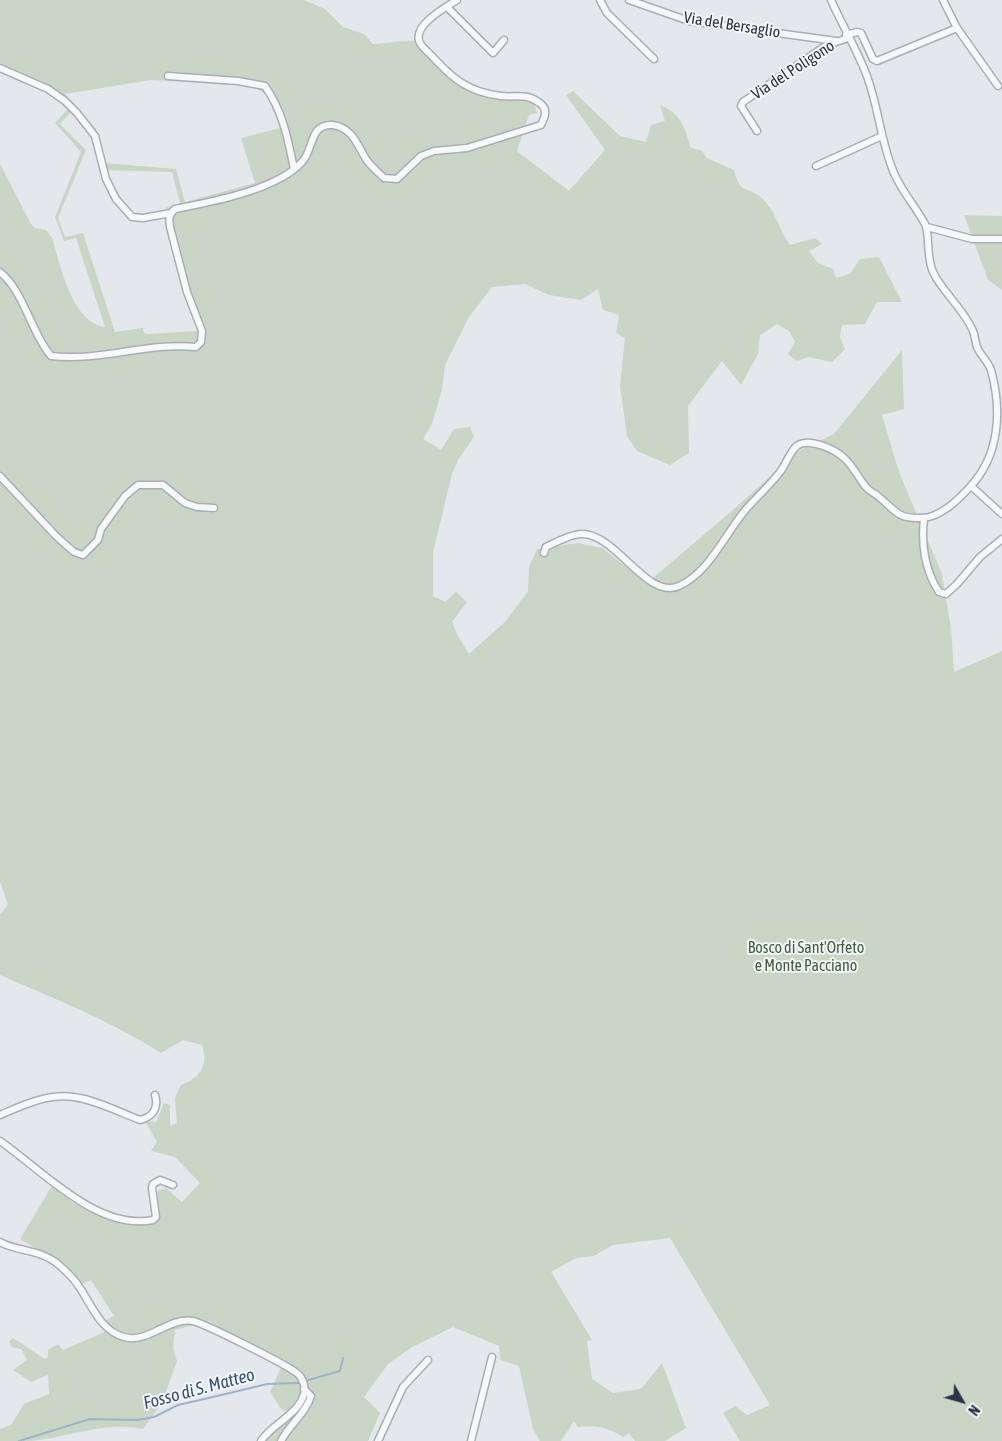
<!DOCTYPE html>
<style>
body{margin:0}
#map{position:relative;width:1002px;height:1441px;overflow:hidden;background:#e4e7ec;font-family:"Asap Condensed",sans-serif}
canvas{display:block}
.north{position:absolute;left:937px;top:1376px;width:50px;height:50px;-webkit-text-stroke:4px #f4f6f9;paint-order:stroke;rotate:128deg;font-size:14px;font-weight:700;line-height:20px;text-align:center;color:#2b3445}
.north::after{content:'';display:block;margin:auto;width:18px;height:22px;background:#2b3445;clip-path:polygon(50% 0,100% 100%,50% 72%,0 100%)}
</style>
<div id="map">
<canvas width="1002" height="1441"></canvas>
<div class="north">N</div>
</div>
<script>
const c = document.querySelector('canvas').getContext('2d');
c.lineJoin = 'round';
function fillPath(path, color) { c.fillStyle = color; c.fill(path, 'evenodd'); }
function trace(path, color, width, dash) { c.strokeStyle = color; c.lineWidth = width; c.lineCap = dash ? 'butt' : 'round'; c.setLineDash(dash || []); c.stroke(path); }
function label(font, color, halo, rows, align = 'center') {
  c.font = font + ' "Asap Condensed",sans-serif'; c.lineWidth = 4; c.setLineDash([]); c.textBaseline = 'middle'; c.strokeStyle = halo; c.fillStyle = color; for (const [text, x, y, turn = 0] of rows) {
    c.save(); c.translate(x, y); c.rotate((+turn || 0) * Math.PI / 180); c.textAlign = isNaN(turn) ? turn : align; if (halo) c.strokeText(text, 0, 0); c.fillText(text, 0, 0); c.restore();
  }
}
fillPath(new Path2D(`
 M0,0h304l21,9 18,18 21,7 9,10c16,0 30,-6 46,-2l34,37 25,12 46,4 9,7 4,11 -8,2 -12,36 52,40 36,-41 -39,-55 7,-4 47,45 26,6 5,-17 14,-4 -5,-16c22,10 24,21 31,43l11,3 5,7 27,12c7,27 13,15 28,28 14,13 17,32 28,47l25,-7 7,6 -13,7 9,12 15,6 3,9 14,-4 10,-15 19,-2 23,45h-25l-12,22 -23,1 -2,12 5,12 -13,13 -23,-5 -12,4 -9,-7 7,-12 -6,-11 -12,-7 -17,11 -2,19 -17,31 -19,-24 -34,45 1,47 -19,12 -33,-14 -10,-15 -7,-50 5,-48 -9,-5 3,-18 -16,-5 -5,-21 -17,11 -32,-5 -24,-11 -33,3 -23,30 -24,48 -3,25 -10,34 -9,15 18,11 13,-21 16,-2 4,10 -16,23 -6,14 -19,78v44l12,6 11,-10 11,10 -15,20 5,12 12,20 36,-32 23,-31 1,-24 8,-18 41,-6 24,5 45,35 86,-73 65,-59 36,-17 68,-84 2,59 -22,6 17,57 43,102 9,55 3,43 48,-21v790h-262l-17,-28 12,-7 12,9 23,-10 -100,-167 -57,7 -19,11 -18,2 -25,14 41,68 -5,1 5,38 21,14 28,-4 21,-26 24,65 -21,13h-30l-6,-8 -6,4c-15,-10 -28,-12 -45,-10l-4,-6 -13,20h-21l-7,-12 -14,-63 -19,-6 -1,-14 -46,-19 -41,20 -24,17 -24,33 16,16 -12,28h-103l28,-28 -12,-4 -11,-17 14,-31 -39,-17 -36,-23 -34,9 -2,18 4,13 -15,42 -19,26c-39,-8 -73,8 -112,12 -10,0 -21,0 -31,0v-12l11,-4 13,-21 25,-10 -1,-19 -17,7 -18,-12 14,-10 -6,-11 -10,-2 -2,-6 4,-3 32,21 3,-2v-7l10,-6 5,6 51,-22 -9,-7 9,-5 -23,-36 -11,5 -38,-33 -22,-13 33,-55 20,19 30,12 54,9 1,-33 8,-3 16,14 18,-19 -25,-26 -24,-6 6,-9 -12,-21 11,1 8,-19 6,2v21l7,-3 -2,-25 6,-13c19,-7 28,-20 21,-40l-19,-5 -22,13c-50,-32 -106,-54 -161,-78v-61l8,-9 -8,-24v-717l31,60 4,4 11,2 6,8c9,27 19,84 53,89l-29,-89 -12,3 -9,-24 26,-65 -26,-29 13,-14c-15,-23 -47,-25 -68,-39zM151,80l102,6 15,10 12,32 -39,10 14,45 -70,19 -9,-33 -71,-6 -9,-34 -31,-35zM71,112l20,23 9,35 72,2 8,31 -15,5 32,123 -49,3 -4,-1 -1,-5 -28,4 -32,-99 -18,4 -7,-19 28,-68 -26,-26z
 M964,215l38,1v74l-14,-10z`), '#c9d6c5');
trace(new Path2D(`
 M305,1381l35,-10 3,-13
 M19,1441l71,-22 47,1 17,-3 24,-12 35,-8 54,-13 32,-1`), '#9fb4cc', 2);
const minor = new Path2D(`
 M600,0l7,13 47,46
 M629,0l60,21 147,20
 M943,0l14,28 41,58
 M447,7l46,46 11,-13
 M846,35l11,-3 4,1 12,26 4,2 80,-33
 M0,68l48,21 17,12 12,12 18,23 11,43 10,20 16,18 11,1 28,-5
 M168,76l70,5 27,5c18,26 23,53 29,83
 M757,131l-16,-25 2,-4 84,-57 21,-7
 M816,166l66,-30
 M927,227l45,12h30
 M0,272c24,19 31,61 51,84 48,6 96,-14 145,-9l5,-5 1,-11 -15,-39 -17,-65c-1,-8 -2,-12 5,-18 36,-7 102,-19 127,-47 12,-12 7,-39 31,-37 21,3 25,23 35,37 5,6 11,11 16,16l13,1 24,-23 13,-5 33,-3 74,-23c4,-8 7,-15 0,-21 -15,-12 -24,-6 -40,-8 -34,-4 -49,-18 -71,-42 -3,-3 -8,-7 -10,-11 -9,-17 26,-36 37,-43
 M0,476l57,61 17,15 9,3 15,-15 3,-11 24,-33 13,-11h25l22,18 12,4 17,1
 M971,486l31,28
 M924,519c-3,25 1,52 15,73l7,2 11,-10 23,-27 22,-18
 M544,553l2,-6c10,-5 25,-13 36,-13 35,0 64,66 97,52 31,-14 47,-54 68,-78 11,-12 23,-23 33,-36 6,-7 10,-22 18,-27 12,-7 36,4 45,12 10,8 15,21 23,30 4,5 9,6 13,10 16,13 18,22 42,21 19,0 37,-18 49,-31 30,-32 32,-77 21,-117 -3,-9 -11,-15 -14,-23 -2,-6 -2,-12 -4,-16 -9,-22 -30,-38 -40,-59 -7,-15 -3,-38 -8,-48 -9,-17 -23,-32 -31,-51 -13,-30 -15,-63 -26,-94 -9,-26 -26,-54 -37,-79
 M0,1115c23,-10 48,-22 74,-18 22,3 45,15 66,23 13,-3 19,-12 15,-25
 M0,1141c42,29 97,90 153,79l3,-3 -4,-29 1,-4 7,-4 13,5
 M0,1242c18,10 41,7 59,23 7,6 16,15 21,23 12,18 21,43 44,49 24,7 44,-20 69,-16 10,2 97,45 105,53 5,4 8,14 6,20 -5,20 -32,30 -43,47
 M281,1441c8,-16 25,-28 30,-45l-7,-7
 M378,1441l25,-54 25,-27
 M471,1441l21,-84`);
trace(minor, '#a9aeb7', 9);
trace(minor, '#f7f8fa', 6);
label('16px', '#2b3445', '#f4f6f9', [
 ["Via del Bersaglio",732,25,9],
 ["Via del Poligono",793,70,-33]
]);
label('16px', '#3f6138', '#f4f6f9', [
 ["Bosco di Sant'Orfeto",806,948],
 ["e Monte Pacciano",806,966]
]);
label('italic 18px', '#34527a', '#f4f6f9', [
 ["Fosso di S. Matteo",199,1389,-15]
]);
</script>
